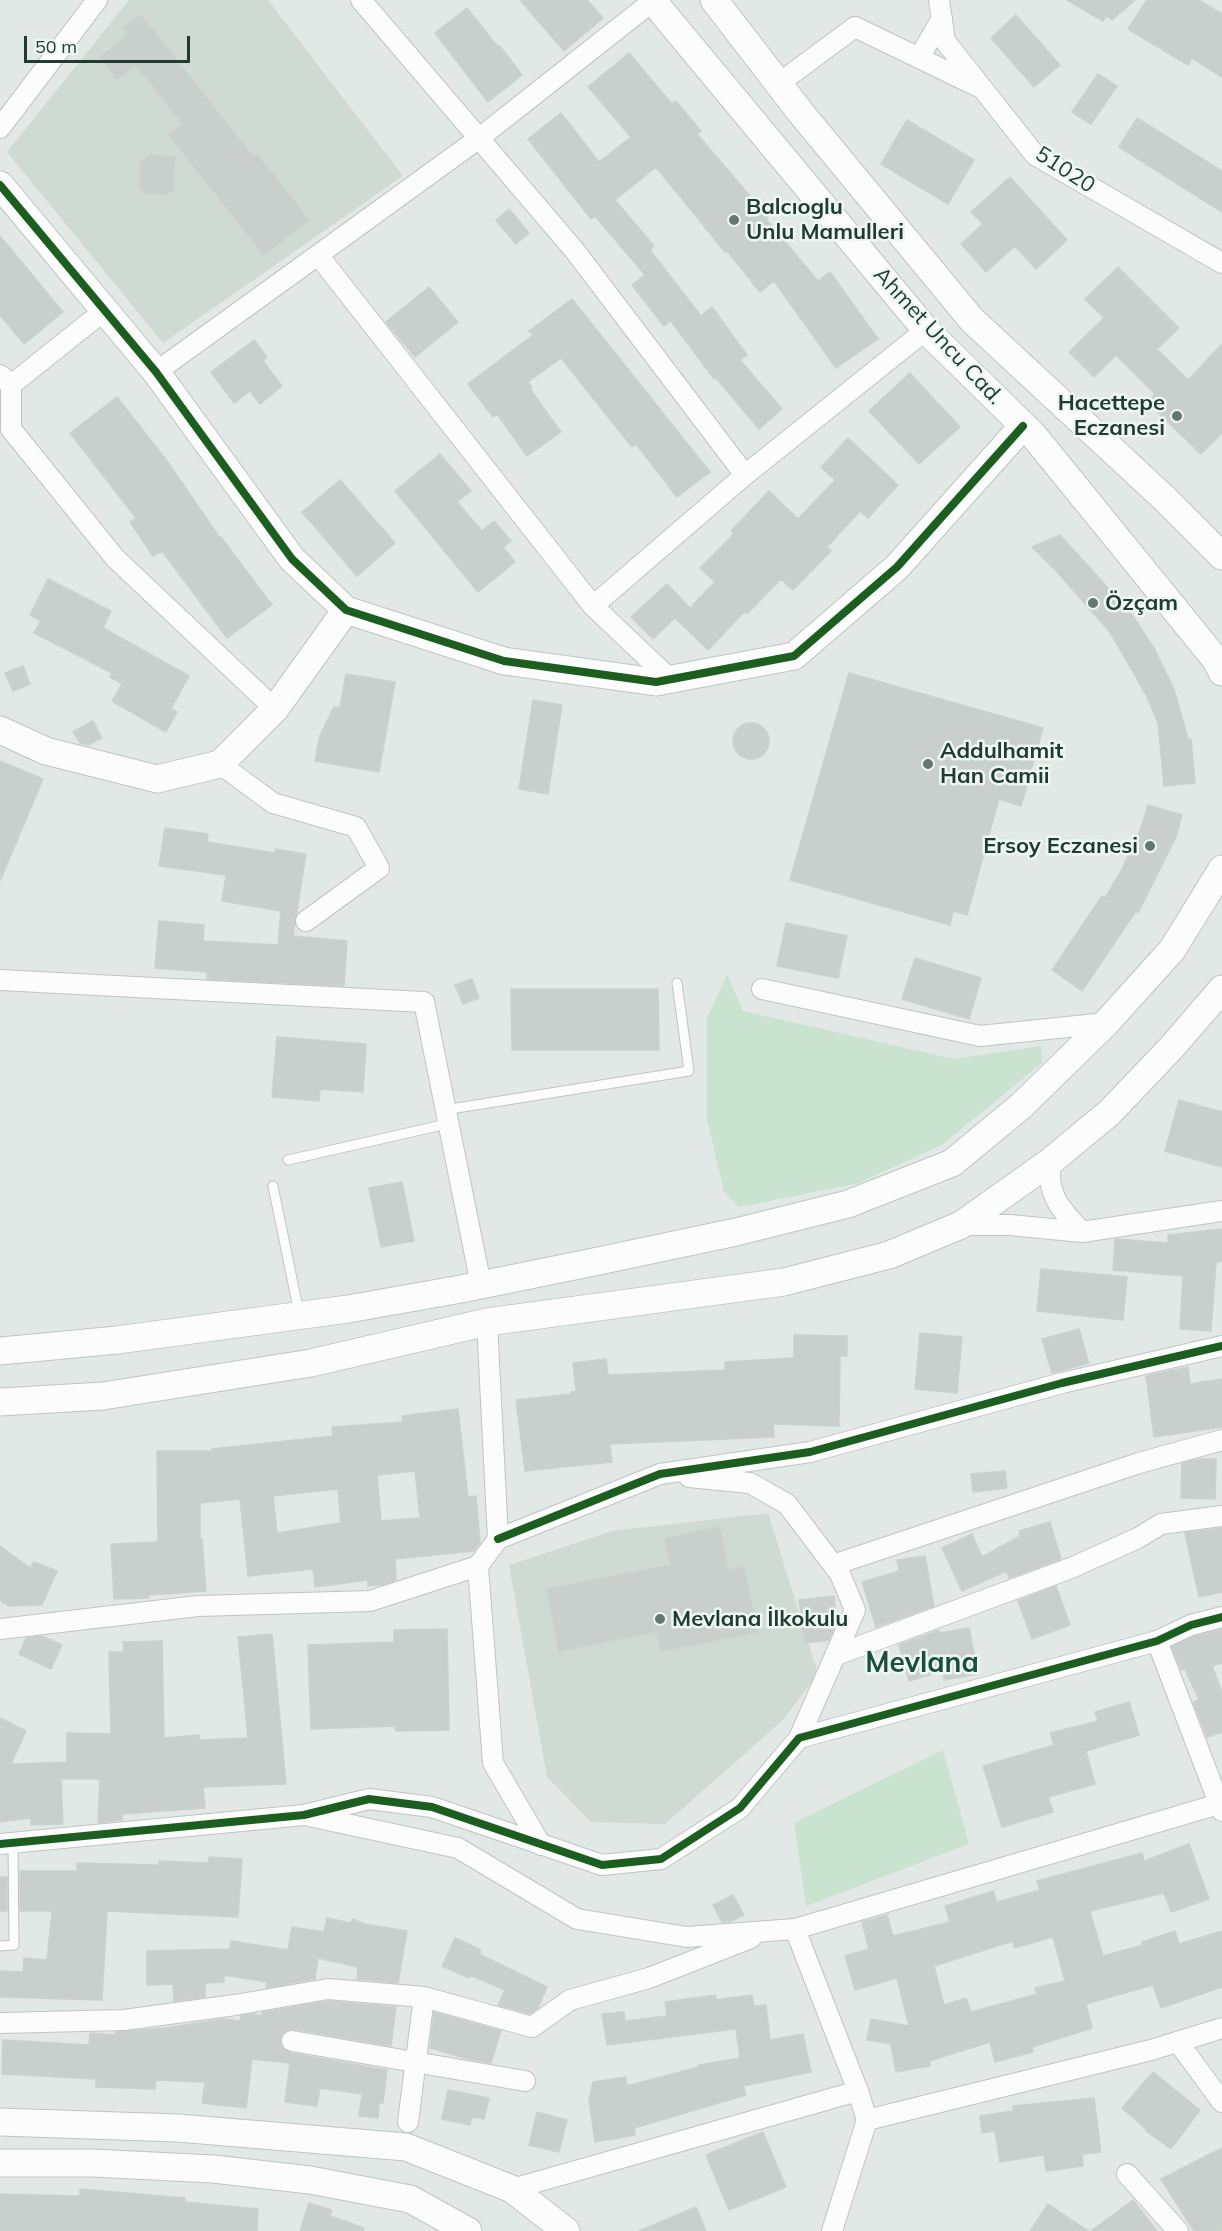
<!DOCTYPE html>
<meta charset="utf-8">
<style>
body{margin:0}
#map{position:relative;width:1222px;height:2231px;overflow:hidden;background:#e2e8e5;font-family:Mulish,sans-serif}
canvas{display:block}
.scale{position:absolute;left:24px;top:36px;width:166px;height:27px;box-sizing:border-box;border:3px solid #1f3b32;border-top:0;padding-left:8px;font-size:18px;line-height:21px;white-space:nowrap;color:#1f3b32;-webkit-text-stroke:4px #eff7f3;paint-order:stroke}
</style>
<div id="map">
<canvas width="1222" height="2231"></canvas>
<div class="scale">50 m</div>
</div>
<script>
const c = document.querySelector('canvas').getContext('2d');
c.lineJoin = 'round';
function fillPath(path, color) { c.fillStyle = color; c.fill(path, 'evenodd'); }
function trace(path, color, width, dash) { c.strokeStyle = color; c.lineWidth = width; c.lineCap = dash ? 'butt' : 'round'; c.setLineDash(dash || []); c.stroke(path); }
function label(font, color, halo, rows, align = 'center') {
  c.font = font + ' Mulish,sans-serif'; c.lineWidth = 5; c.setLineDash([]); c.textBaseline = 'middle'; c.strokeStyle = halo; c.fillStyle = color; for (const [text, x, y, turn = 0] of rows) {
    c.save(); c.translate(x, y); c.rotate((+turn || 0) * Math.PI / 180); c.textAlign = isNaN(turn) ? turn : align; if (halo) c.strokeText(text, 0, 0); c.fillText(text, 0, 0); c.restore();
  }
}
fillPath(new Path2D(`
 M129,0h139l135,176 -240,167 -156,-191z
 M768,1513l50,161 -34,45 -119,105 -74,-2 -44,-45 -38,-212 103,-34z`), '#cfdad4');
fillPath(new Path2D(`
 M727,975l16,36 211,48 87,-13 1,17 -99,81 -84,39 -120,24 -15,-15 -17,-73v-101z
 M943,1750l26,94 -163,62 -12,-83z`), '#cae2d0');
const building = new Path2D(`
 M520,0h67l16,18 -39,33z
 M1067,0h68l-23,20 -6,-4 -3,5z
 M1147,0h52l23,14v63l-30,-19 -4,7 -60,-36z
 M467,8l31,39 2,-1 22,29 -34,27 -53,-69z
 M141,15l112,142 4,-3 52,66 -45,35 -95,-120 14,-11 -47,-59 -19,14 -17,-22 28,-22 -5,-7z
 M1016,15l44,50 -26,22 -43,-49z
 M629,53l43,51 4,-3 25,30 -4,3 71,83 -2,2 52,62 12,-9 48,67 -42,29 -62,-87 -14,11 -33,-41 -2,1 -69,-85 -41,33 39,46 -4,4 51,66 11,-9 35,48 -7,5 42,49 -23,20 -43,-51 -2,1 -43,-58 -7,5 -32,-41 13,-10 -50,-59 -4,3 -63,-80 33,-26 38,49 32,-25 -43,-50z
 M1098,74l19,12 -26,38 -19,-12z
 M1137,118l85,53v41l-103,-65z
 M907,120l67,40 -26,44 -67,-40z
 M150,155l25,2 -2,33 -6,4 -22,-1 -5,-7 1,-24z
 M1010,177l57,63 -31,29 -21,-23 -29,26 -25,-28 22,-20 -12,-12z
 M509,209l20,24 -13,11 -20,-24z
 M0,236l63,76 -39,32 -24,-29z
 M1118,267l61,61 -22,21 31,31 34,-36v89l-21,21 -54,-52 8,-8 -39,-39 -22,22 -25,-25 35,-34 -19,-19z
 M429,287l29,35 -43,35 -29,-35z
 M572,299l138,173 -33,25 -41,-53 -4,3 -71,-89 -33,24 4,6 -2,1 31,43 -34,24 -30,-42 -4,3 -25,-33 65,-49 -4,-4z
 M254,340l13,17 -4,4 19,25 -22,18 -10,-13 -16,12 -23,-31z
 M910,373l50,54 -41,37 -50,-53z
 M117,397l50,64 53,77 1,-1 51,68 -45,33 -65,-87 -9,5 -23,-34 6,-4 -66,-85z
 M848,438l50,47 -30,33 -8,-7 -33,36 4,4 -38,39 -12,-11 -34,35 -2,-3 -37,39 -33,-32 -22,21 -22,-22 36,-33 23,24 25,-26 -15,-14 34,-34 -3,-3 38,-40 29,28 37,-39 -14,-13z
 M440,454l31,37 -14,11 25,29 12,-10 17,20 -8,6 12,15 -37,30 -83,-101z
 M340,480l55,63 -38,33 -55,-64z
 M1060,535l71,78 24,37 19,39 14,50h3l4,44 -31,3 -6,-63 -10,-24 -20,-36 -19,-32 -52,-59 -25,-25z
 M48,579l63,32 -8,17 86,48 -18,33 6,3 -11,20 -54,-31 10,-17 -12,-7 2,-4 -78,-40 7,-12 -11,-6z
 M23,666l7,18 -17,7 -8,-18z
 M849,673l194,55 -22,78 -22,-7 -32,116 -14,-4 -3,14 -160,-45z
 M346,674l49,8 -16,90 -64,-11 5,-26 14,-28 6,1z
 M533,700l29,5 -14,89 -29,-5z
 M93,721l9,17 -14,7 -8,-2 -7,-11z
 M733 741a18 18 0 1 1 36 0a18 18 0 1 1-36 0Z
 M0,761l43,18 -43,102z
 M1148,805l34,10 -6,22 -38,76 -2,-2 -54,80 -30,-21 50,-74 3,2 16,-27 20,-43z
 M165,828l43,6 -1,8 68,11 1,-4 30,5 -13,82 54,5 -3,45 -137,-7v-7l-52,-4 4,-47 45,4 -1,16 75,4 3,-34 -59,-10 4,-26 -67,-9z
 M786,923l61,13 -9,42 -61,-12z
 M915,958l66,20 -12,41 -67,-20z
 M472,979l7,19 -16,6 -8,-19z
 M511,989h147l1,61h-147z
 M277,1037l89,7 -3,48 -43,-3 -1,12 -47,-4z
 M1179,1100l43,12v55l-57,-16z
 M402,1182l12,59 -33,6 -12,-59z
 M1222,1229v32l-6,1 -5,69 -31,-2 3,-53 -70,-6 2,-31 53,4v-8z
 M1041,1269l86,8 -4,43 -86,-9z
 M1079,1329l10,34 -37,10 -10,-34z
 M920,1333l42,4 -5,56 -42,-4z
 M794,1335l53,1v20h-7l-1,70 -66,-2 1,13 -164,7 2,18 -87,9 -9,-71 55,-6v-2l5,-1 -3,-28 33,-4 2,16 117,-5v-8l69,-4z
 M1188,1367l2,17 32,-5v48l-68,10 -8,-61z
 M458,1409l10,88 8,-1 4,47 -6,8 -79,8 1,21 -15,5 -13,1v-6l-53,7 -2,-18 -65,7 -8,-77 -40,4v36h2l4,52 -57,4v3l-35,1 -3,-55 47,-2 -1,-91h55v-2l121,-13 -1,-9 71,-5 -1,-6zM415,1471l5,47 -39,3 -4,-46zM338,1489l3,34 -64,10 -4,-37z
 M1200,1459h16l-1,40 -34,-1 1,-35z
 M1005,1471l2,17 -34,4 -2,-18z
 M1050,1522l11,37 -52,19 -2,-7 -45,20 -20,-43 30,-14 10,23 38,-21 -1,-5z
 M719,1527l9,43 16,-3 13,65 -96,19 -4,-20 -98,20 -12,-62 124,-24 -6,-26z
 M1222,1528v64l-23,5 -14,-64z
 M0,1546l30,22 4,-6 23,9 -15,34 -33,1 -9,-6z
 M925,1556l9,50 -58,21 -14,-45 37,-11 -2,-11z
 M1056,1586l14,39 -38,14 -14,-38z
 M834,1596l3,26 -8,18 -24,3 -6,-43z
 M969,1628l9,46 -34,6 -1,-9 -34,10 -10,-36 40,-15v3z
 M447,1629l2,101 -53,1 -1,-5 -84,3 -3,-84 86,-3v-12z
 M1222,1629v34l-10,3 10,26v40l-15,5 -14,-35 6,-2 -14,-31 -4,1 -9,-23 23,-11z
 M272,1634l14,150 -83,3 2,21 -83,6v6l-24,3 2,-44h-39l2,45 -32,1v-7l-31,4v-104l26,13 -15,33 56,-2v-29l44,1 -2,-82h15l-1,-10 39,-1 2,97 35,-3v5l49,-2 -10,-101z
 M42,1636l20,9 -11,24 -32,-15 7,-16z
 M1129,1702l10,33 -53,16 9,33 -47,13 5,15 -51,15 -19,-61 71,-21 -4,-12 48,-12 -3,-9z
 M1189,1844l20,55 -38,13 -7,-19 -74,18 13,45 40,-11 -1,-3 33,-11 4,13 43,-13v56l-61,21 -8,-23 -67,19 6,24 -60,19 1,5 -38,10 -5,-20 -61,19 1,5 -34,6 -5,-28 -24,-4 4,-21 38,7 -12,-48 -42,12 -10,-34 24,-7 -7,-27 25,-7 6,21 57,-14 -5,-16 48,-15 4,11 43,-12 -3,-9 105,-28 2,8zM1053,1937l12,44 -30,7 2,6 -66,18 -5,-14 -22,7 -10,-39 79,-25 1,7z
 M209,1857l33,2 -4,58 -131,-6 -5,89 -102,-3v-26l23,1 1,-14 23,2 5,-49h-32v-40h57v-8l82,2v-4l50,2z
 M0,1877h7v34h-7z
 M733,1895l11,20 -15,7h-7l-9,-17z
 M327,1918l24,5 2,-4 11,5 43,7 -9,52 -41,-4 1,-12 -40,-9 -3,21 -49,9 1,-6 -43,-7v7l-19,1v14l-31,4 -1,-17 -26,1v-34l83,-2 1,-8 57,9 4,-23 32,5z
 M455,1938l26,12 -2,4 68,33 -9,21 -8,6 -32,-9 7,-15 -35,-15 -2,3 -26,-12z
 M716,1995v5l36,-5 2,11 12,-1 4,35 33,-6 8,38 -68,14 3,9 -112,33 1,7 -40,7 -6,-43 4,-17 33,-5 1,9 72,-19v-2l41,-7 -4,-29 -129,16 -5,-31 22,-2 1,9 42,-5 -2,-14z
 M329,2001l67,6 -5,39 -98,-17 -6,1 -5,4 -2,6 1,6 9,7 97,17 -4,33h-4l-1,15 -19,-2 3,-22 -42,-6 -3,18 -32,-4 5,-39 -38,-4 -6,49 -44,-5 3,-21 -49,-2 -1,9 -59,-2v-8l-94,-5 1,-34 86,5 1,-12 26,2v-3l49,-4 59,-9 16,2 1,-5 11,-2 10,2 1,-4z
 M434,2012l67,19 -10,32 -23,-4 -38,-11z
 M1153,2072l47,38 -29,39 -25,-18 1,-1 -25,-22z
 M448,2090l41,8 -5,21 -12,-2 -2,8 -28,-6z
 M1094,2098l7,54 -19,2 1,12 -37,5 -2,-16 -44,7 -5,-31 -13,2 -2,-17 33,-5v-5z
 M537,2112l30,8 -8,32 -30,-7z
 M763,2132l23,55 -57,23 -23,-55z
 M1222,2148v83h-28l-33,-52z
 M80,2189l105,9v4l73,7 -1,22h-257v-37l80,2z
 M1133,2200l24,31h-66z
 M309,2203l23,7 -2,6 34,12 -1,3h-63z
 M1048,2204l40,27h-58z
 M696,2207l10,24h-67z`);
fillPath(building, '#c9cfcc');
trace(building, '#cbd1ce', 1.5);
const lane = new Path2D(`
 M444,1110l245,-39 -12,-88
 M288,1160l159,-36
 M273,1186l26,127
 M0,1946l14,-1 -1,-103`);
const street = new Path2D(`
 M361,0l214,251 170,224
 M939,0l6,41 90,114 187,108
 M919,58l23,-40
 M778,84l77,-57 122,59
 M0,128l97,-128
 M318,255l160,-116 175,-138
 M156,372l162,-117 275,351 77,73
 M0,375l11,10v44l104,129 160,151
 M11,385l94,-75
 M593,606l152,-131 181,-145
 M220,764l53,39 83,24 23,41 -73,53
 M0,980l424,22 57,283
 M762,989l218,47 126,-13
 M1051,1161c-5,34 9,47 31,71
 M961,1225h49l72,7 140,-21
 M689,1477l61,6 37,21 53,70 15,36 -56,128
 M498,1539l162,-65 150,-22 252,-69 160,-37
 M833,1565l306,-102 83,-23
 M478,1566l15,197 48,82
 M0,1629l198,-23 172,-5 108,-35 20,-27 -11,-217
 M1157,1641l65,170
 M836,1655l235,-87 67,-30 23,-14 61,-8
 M309,1816l149,32 119,71 110,18 108,-8 63,162 9,29 -35,111
 M0,1844l304,-29 65,-16 63,8 170,58 59,-6 79,-51 59,-70 358,-97 34,-16 31,-8
 M795,1929l424,-125
 M0,2023l124,-3 111,-15 93,-16 96,8 108,30 38,-27 79,-22 102,-40
 M292,2041l233,40
 M1178,2042l44,60
 M867,2120l284,-70 71,-22
 M408,2122l16,-125
 M1127,2174l51,57
 M512,2189l346,-98`);
const secondary = new Path2D(`
 M652,0l274,330 108,106 182,224 6,12
 M714,0l87,113 171,207 192,178 58,58
 M0,185l156,187 136,187 54,51 158,51 152,21 138,-26 103,-89 126,-141
 M0,730l46,21 111,28 63,-15 55,-55 71,-99
 M0,1351l117,-11 231,-31 113,-20 128,-26 147,-31 112,-28 104,-41 69,-57 85,-83 66,-73 50,-81
 M0,1402l103,-6 208,-33 176,-41 297,-40 105,-27 72,-30 90,-64 58,-48 63,-66 50,-58
 M0,2122l178,6 228,19 106,42 54,42
 M0,2163h93l120,6 97,11 100,19 58,32`);
trace(lane, '#bfc5c2', 11);
trace(street, '#bfc5c2', 22);
trace(secondary, '#bdc6c2', 29);
trace(lane, '#fbfcfb', 9);
trace(street, '#fbfcfb', 20);
trace(secondary, '#fbfcfb', 27);
trace(new Path2D(`
 M0,185l156,187 136,187 54,51 158,51 152,21 138,-26 103,-89 126,-141
 M498,1539l162,-65 150,-22 252,-69 160,-37
 M0,1844l304,-29 65,-16 63,8 170,58 59,-6 79,-51 59,-70 358,-97 34,-16 31,-8`), '#1b5e20', 8);
for (const [x, y, r, color] of [
 [734,220,6,"#637871"],
 [1177,416,6,"#637871"],
 [1093,603,6,"#637871"],
 [928,764,6,"#637871"],
 [1150,846,6,"#637871"],
 [660,1619,6,"#637871"]
]) { const dot = new Path2D(); dot.arc(x, y, r, 0, 2 * Math.PI); c.fillStyle = color; c.fill(dot); trace(dot, '#eff7f3', 2); }
label('22px', '#1f3b32', '#eff7f3', [
 ["51020",1065,170,33],
 ["Ahmet Uncu Cad.",938,336,47]
]);
label('bold 22px', '#1f3b32', '#eff7f3', [
 ["Balcıoglu",746,207],
 ["Unlu Mamulleri",746,232],
 ["Hacettepe",1165,403,"right"],
 ["Eczanesi",1165,428,"right"],
 ["Özçam",1105,603],
 ["Addulhamit",940,751],
 ["Han Camii",940,776],
 ["Ersoy Eczanesi",1138,846,"right"],
 ["Mevlana İlkokulu",672,1619]
], 'left');
label('bold 28px', '#1b4e3e', '#eff7f3', [
 ["Mevlana",922,1664]
]);
</script>
